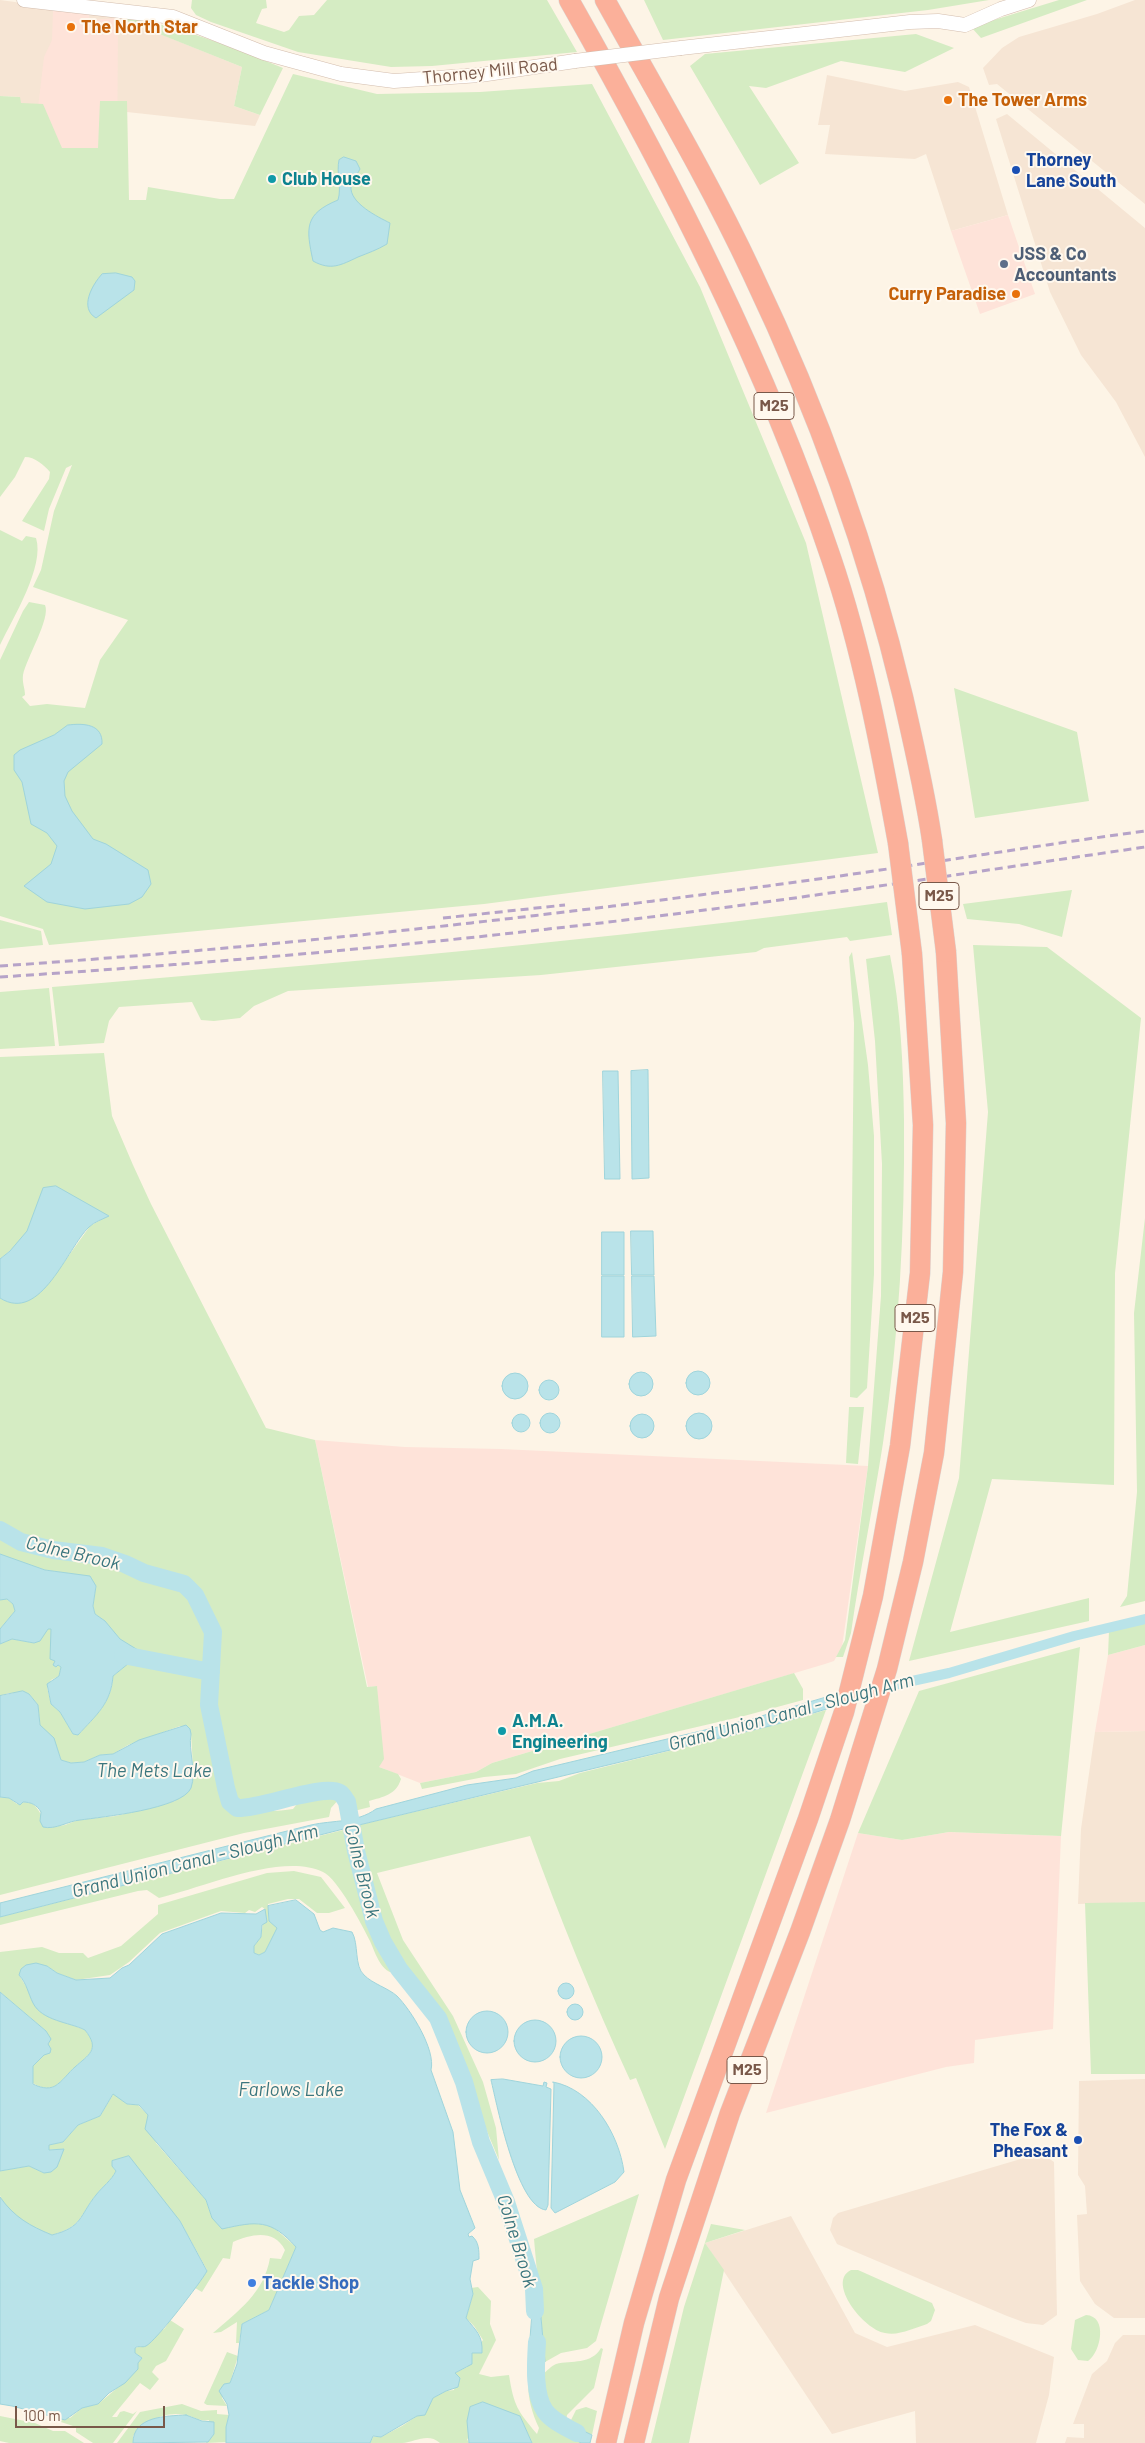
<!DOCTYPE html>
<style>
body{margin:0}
#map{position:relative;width:1145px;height:2443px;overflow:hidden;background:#fdf4e6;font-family:Barlow,sans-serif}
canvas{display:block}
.scale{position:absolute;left:15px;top:2406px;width:150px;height:22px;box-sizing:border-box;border:2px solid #795849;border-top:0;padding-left:6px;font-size:15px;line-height:18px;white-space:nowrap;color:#795849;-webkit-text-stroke:4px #fff8ee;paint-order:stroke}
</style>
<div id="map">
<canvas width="1145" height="2443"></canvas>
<div class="scale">100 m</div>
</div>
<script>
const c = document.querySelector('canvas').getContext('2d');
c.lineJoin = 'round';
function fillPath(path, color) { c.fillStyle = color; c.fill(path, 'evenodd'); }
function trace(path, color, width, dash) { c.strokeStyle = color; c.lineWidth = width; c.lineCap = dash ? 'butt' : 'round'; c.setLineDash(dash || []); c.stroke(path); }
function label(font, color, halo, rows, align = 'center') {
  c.font = font + ' Barlow,sans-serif'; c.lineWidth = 4; c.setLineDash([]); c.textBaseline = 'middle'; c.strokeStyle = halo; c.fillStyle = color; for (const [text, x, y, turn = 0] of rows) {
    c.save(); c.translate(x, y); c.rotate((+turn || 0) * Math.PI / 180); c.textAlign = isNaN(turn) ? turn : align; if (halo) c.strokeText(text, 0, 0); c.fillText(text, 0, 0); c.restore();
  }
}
fillPath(new Path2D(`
 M0,0l127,17 1,4 114,46 -8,39 26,9 -5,11 -128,-14 -1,-11 -28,47 -78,-45v-6l-20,-1z
 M1135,0h10v204l-148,-120 -8,1 -6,-17 19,-20 17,-11 78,-23z
 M827,75l78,16 53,-9 11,5 39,128 -57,16 -25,-77 -11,5 -90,-5 5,-29h-12z
 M1007,114l138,114v229l-29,-55 -35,-47 -31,-63 -54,-173z
 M1145,1731v171l-67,2 3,-75 14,-97z
 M1145,2079v239h-31l-19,-14 -15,-23 -3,-66 10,-1 -2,-28 -7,-11 1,-94z
 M1041,2153l13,9 3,153 -14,10 -17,-2 -19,-7 -170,-72 -7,-14 3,-12 5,-5z
 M791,2216l64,117 32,14 88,-22 79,32 -5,38 -13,48h-120l-1,-32 -83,23 -127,-191z
 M1123,2335h22v108h-80l2,-6 17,1v-14h-11l19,-50 15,-13 8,-18z`), '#f6e5d4');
fillPath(new Path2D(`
 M53,11h35l2,9 28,-2 -1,177h-35l-44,-87 6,-51 8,-17z
 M1008,215l27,79 -55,20 -29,-83z
 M315,1440l90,7 96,2 367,17 -26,181 -8,14 -9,3 -333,99 -16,9 -56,11 -41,-16 -2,-81 -9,1z
 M1145,1645v86l-50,1 13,-77z
 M949,1832l112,4 -8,193 -78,11 -1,23 -28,4 -180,46 92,-280 44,7z`), '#fee3d9');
fillPath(new Path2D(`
 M192,0h74l1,8 -5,1 -6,14 28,9 5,-2 10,-14 15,-1 13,-15h220l30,52 -145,14 -41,1 -93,-15 -87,-30 -15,-7 -5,-7z
 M644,0h345l-61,10 -265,30z
 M1059,0h28l-106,38 -10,-11z
 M127,17c55,10 105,30 156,51l-23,47 -26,-9 8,-39 -115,-46z
 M916,34l38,14 -49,24 -64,-11 -75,27 -17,-2 50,77 -39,22 -70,-119 15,-12z
 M293,74l84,20 103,-2 112,-8 108,203 106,256 72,310 -394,51 -435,41 -6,-16 -43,-13v-256l23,-49 6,-9 16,3c6,13 -19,54 -22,70 -1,8 2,13 2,20l-3,2 8,9 17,-2 38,4 15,-48 28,-40 -95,-33 8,-17 13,-59 18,-46 -6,3 -17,41 -5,22 -22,-10 27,-42 1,-7c-6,-7 -15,-15 -25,-15l-10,20 -15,20v-401l20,1 1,6 22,1 19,44h36l2,-47h27l2,99h17l2,-13 72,12h14z
 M0,530l22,11 4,-5 10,2c9,28 -23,80 -36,107z
 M954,688l123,44 12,69 -114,17z
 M1072,890l-10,47 -43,-13 -52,-5 -4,-15z
 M887,902l5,33 -42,6 -3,-4 -83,11 -8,4 -215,23 -253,16 -34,15 -14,12 -26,3 -13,-1 -9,-18 -73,5 -10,14 -5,22 -45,3 -7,-59c279,-23 558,-47 835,-85z
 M0,920l41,11 2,14 -43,4z
 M973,945l74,2 94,71 -26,255 -1,212 -122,-6 -42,153 139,-34v23l-180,40 50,-183 29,-366z
 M852,952l16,113 6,71v138l-7,114 -10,10 -7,-1 4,-374 -5,-66z
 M890,955c11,55 13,109 14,165 1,108 -5,216 -21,323 -10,64 -23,127 -32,190l-8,24h-7l9,-17 23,-174 13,-170 1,-132 -7,-123 -9,-82z
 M49,988l6,58 -55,3v-57z
 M104,1053l8,63 21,49 18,39 115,224 49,12 52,247 10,-1 7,73 -5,8 19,7 3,5c-5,16 -18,18 -32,22l1,6 -16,4 -5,-17c-35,-17 -75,13 -111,13l-7,-7 -21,-95v-15l5,-36v-22l-19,-38 -11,-11 -42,-12 -42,-17 -49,-6 -31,-8 -21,-12v-230l3,2 49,-21 38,-53 19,-11 -79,19 -30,25v-202z
 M1145,1218v383l-25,6 7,-11 10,-104 -3,-179z
 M849,1407h15l-6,57 -12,-1z
 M0,1532l21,12 79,14 24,7 19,10 40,11 10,10 18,36 1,21 -3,16c-28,-6 -59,-9 -83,-25 -12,-8 -19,-22 -31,-30l-2,-8 3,-20 -23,-12 -28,-4 -42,-14 -3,-2z
 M5,1598l8,6 2,7 -15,18v-29z
 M1145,1622v23l-37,10 1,-24z
 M48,1629h3v30l4,2 1,6 2,-2 3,2 -2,9 -8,4 -4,7 4,17 9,8 13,22 5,1c17,-19 34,-32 35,-59l16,-13 19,-2 60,13c-6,39 10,92 20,130l9,7c17,0 40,1 56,-2 11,-16 31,-18 47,-11l-9,10 -2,9 -85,16 -244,62v-98l9,1 8,6c20,-7 23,10 30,24l18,-3 13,-5 38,-4 59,-15 18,-34 -2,-33 -11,-8 -52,19 -15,9 -13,1 -16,7 -13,1 -10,-3 -4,-12 -17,-23 -2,-20 -9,-11 -20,-1 -9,3v-52l12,-5 22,4z
 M1080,1647l-19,189 -112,-4 -47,8 -44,-7 61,-142z
 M794,1673l9,16v11l-59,16 -184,43 -44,15 -32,3 -62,12 -2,-6 56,-11 16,-9z
 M826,1710l-161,439 -29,-71 -6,2c-37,-81 -70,-161 -100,-244l-153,37 26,67 50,76 30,66 13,46 3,32 -60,-143 -39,-50 -16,-26 -9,-20 -9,-35 -7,-61 178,-42 22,-2 21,-8 194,-48z
 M343,1830c9,29 16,60 27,89 7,18 20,34 26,52l-3,2c-13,-3 -18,-21 -23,-32 -8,-16 -32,-62 -47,-69 -41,-20 -121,16 -164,26l-12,-8 -9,1 -138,34v-8z
 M294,1871l27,6 24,31 -16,5h-12l-18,-14h-11l-20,5 1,17 9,7 -13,24 -6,3 -5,-2v-7l7,-9 4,-28 -3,-2 -7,5 -6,-2 -4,3 -24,-2 -61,22 -31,29 -19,13 -34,5 -19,-7 -10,-7 -28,9 11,18 34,29 21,8c16,20 3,25 -10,37 -6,5 -13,15 -20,19 -7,4 -16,1 -22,-3v-17l11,-11 6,-16 -4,-8 -46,-39v-40l42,-5 17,6h24l5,5 33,-12 37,-32v-9l109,-32z
 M1145,1902v172h-54l-6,-171z
 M114,2093l13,11 11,1 10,10 8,28 50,57 6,18 19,9 19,-5 22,4 24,21 -27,63 -27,14 -3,19h-3l1,-21 -16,10 -8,1c25,-22 51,-40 57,-75l11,1 4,-9c-11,-21 -33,-16 -52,-8l-3,17 -7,-1 -21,34 -7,-4 12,-18 -27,-49 -68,-55 4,5c-5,10 -13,15 -20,24 -17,21 -13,31 -44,40 -17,-7 -49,-18 -52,-40 0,-7 0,-16 0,-24l29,-5 15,7 13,-24 -9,1 1,-5 14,-3 15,-17 22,-9z
 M639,2194l-43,147 -9,7 -26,5 -16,9 -11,-123z
 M711,2224l34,6 -40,13 19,27 -35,173h-38l33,-136z
 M851,2270h7l74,33 3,7 -4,11 -4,3c-13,4 -28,12 -42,9 -21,-3 -59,-51 -34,-63z
 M478,2287l13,14 -1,23 6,16 -17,34 12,3 18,-2c5,31 8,35 28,59l2,-6c-7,-15 -11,-29 -11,-46l3,-1 5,23 15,23 30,16h-49l-12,-27 -53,23 2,4h-29c-12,-11 -25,-1 -38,0 -10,0 -21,0 -32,0l3,-6h8l21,-11 15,-10 16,-18 13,-7 8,-1 3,-13 -2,-4 12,-6 5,-14 11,-13 -9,-14 -8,-8 7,-24 -2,-6z
 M1086,2315c22,1 15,37 2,46l-10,-1 -7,-11 4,-29z
 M170,2320l14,9 -18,32 -10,5 -4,6 7,7 -9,11 -10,-7 -28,34h5l3,-5 4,-1 9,3 4,-3 -24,32h-20l-17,-11v-5l-18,-6v-3h12l12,-10 16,-4 24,-20 20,-26 -7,-5v-5l7,-2 23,-18z
 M601,2348l2,1 -9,39 -27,27 -1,8c-17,-12 -24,-28 -23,-49 4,-3 8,-8 13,-10 16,-4 35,1 45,-16z
 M227,2352l11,4 -8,27 -8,15 5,8 -20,-1 -3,-2z
 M182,2404l19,7 16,-1v4l12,1 -3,12 2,15 -22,1 3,-23c-9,2 -14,-3 -23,-5 -24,-4 -36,5 -53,21v7h-16l23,-31z
 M586,2407l11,4 -5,24 -23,-11 7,-14z
 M0,2416l35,7 18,8h12l19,12h-75l-9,-2z`), '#d5ecc3');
const water = new Path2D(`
 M344,157l12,4 4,8c-3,6 -8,11 -9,17 -2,17 27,31 39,37l-3,21c-10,6 -19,9 -29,13 -17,8 -27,14 -45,4 -7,-33 -9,-47 25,-61 4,-13 -2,-27 1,-40z
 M116,273l16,4 3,4 -1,9 -38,28c-17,-10 -4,-33 6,-44z
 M68,725c16,-2 35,-1 34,19l-34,28 -4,9 1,15 7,15 21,28 13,5 42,26 3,14 -9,13 -13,7 -44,5 -38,-7 -23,-16 27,-22 6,-18 -10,-13 -16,-9 -9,-42 -8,-12v-15l6,-5 34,-15z
 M648,1070l1,108 -17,1 -1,-108z
 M603,1071h15l2,108h-15z
 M56,1186l53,30c-6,3 -15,6 -20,11 -22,21 -48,97 -89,71v-39l10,-8 17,-20 16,-43z
 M631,1231h22l1,44h-22z
 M602,1232h22v43h-22z
 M602,1276h22v61h-22z
 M632,1276h22l2,60 -23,1z
 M686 1383a12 12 0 1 1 24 0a12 12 0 1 1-24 0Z
 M629 1384a12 12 0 1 1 24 0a12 12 0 1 1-24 0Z
 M502 1386a13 13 0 1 1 26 0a13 13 0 1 1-26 0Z
 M539 1390a10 10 0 1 1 20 0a10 10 0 1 1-20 0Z
 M540 1423a10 10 0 1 1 20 0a10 10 0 1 1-20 0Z
 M686 1426a13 13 0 1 1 26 0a13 13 0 1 1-26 0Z
 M512 1423a9 9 0 1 1 18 0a9 9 0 1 1-18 0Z
 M630 1426a12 12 0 1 1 24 0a12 12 0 1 1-24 0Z
 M0,1554l45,16 45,6 6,10 -3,20 2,8 10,7 15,18 26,16 2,6 -19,2 -16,13c-2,28 -17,39 -35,59l-5,-1 -13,-22 -9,-8 -4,-20 12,-8 2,-9 -3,-2 -2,2 -3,-2 2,-4 -5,-2 1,-30h-3l-8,12 -6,2 -22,-4 -12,5v-15l15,-18 -2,-7 -6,-5 -7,1z
 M882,1681l-3,12 -105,32 -415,100 -359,92v-14l311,-78c22,-5 46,-2 65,-16l91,-24 49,-7 17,-7 218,-52z
 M23,1691l6,3 9,11 2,20 14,13 7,22 10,3 13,-1 16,-7 13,-1 26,-14 47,-15 4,4 1,5c-3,17 6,37 0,54 -9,21 -89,29 -111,32 -12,1 -24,10 -37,7l-3,-6 1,-9c-4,-7 -10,-10 -18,-10l-3,3 -11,-7 -9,-1v-101z
 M296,1900l18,14 6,16 3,2 10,-4 19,4c7,12 2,34 12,43 9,9 24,13 33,21 14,14 39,54 34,74l22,62 7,58 15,38 -7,6 1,3 3,-1c7,6 7,14 7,23l-6,2 -3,18 3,15 -7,24c10,13 17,17 16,35h-10v11l-17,9 5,5 -2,9 -12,4 -13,7 -8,17 -8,1 -36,21 -8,-1 -3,7h-144v-16l3,-12 -2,-11 -8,-13 5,-7 6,-1 7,-19 5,-40 27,-14 27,-63c-25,-28 -39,-26 -74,-18l-10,-11 -6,-18 -61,-71 3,-14 -9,-10 -12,-1 -14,-10 -13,22 -22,9 -15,17 -14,3v5l15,-1 -7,18 -6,5 -7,1 -15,-7 -29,5v-179l46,39 5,8 -3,5 3,5 -1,4 -6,2 -11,11v18c6,3 15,6 22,2 7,-4 14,-14 20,-19 13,-12 26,-17 10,-37 -16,-8 -43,-9 -52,-27 -5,-10 -6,-19 -14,-28l2,-6 5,-4 10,-2 11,3 10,7 19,7 34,-2 12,-10 7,-3 33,-31 59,-21 35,1 9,-5 2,13 -5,3 -1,12 -7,9v7l5,2 6,-3 12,-24 -8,-7 -1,-15z
 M558 1991a8 8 0 1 1 16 0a8 8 0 1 1-16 0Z
 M567 2012a8 8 0 1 1 16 0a8 8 0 1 1-16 0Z
 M466 2032a21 21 0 1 1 42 0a21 21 0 1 1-42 0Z
 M514 2041a21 21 0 1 1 42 0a21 21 0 1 1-42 0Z
 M560 2057a21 21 0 1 1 42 0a21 21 0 1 1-42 0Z
 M503,2079l40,7 1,-4 3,1 -1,4 5,2 -3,116 -2,5c-29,-3 -49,-105 -55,-130z
 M553,2082c39,7 66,52 71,90l-9,10 -60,31 -4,-5 3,-124z
 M129,2156l51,65 27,50c-6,11 -51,70 -61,75 -4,2 -7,-1 -11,2v5l7,5 -4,5v6l-13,14 -16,10 -11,11 -16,4 -17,12 -53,-14 -12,-2v-207c14,20 30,29 52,38 31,-8 27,-19 44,-40 7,-9 15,-14 20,-24l-4,-5v-5z
 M534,2289l6,17 5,56 -15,8 -1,-18z
 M543,2374c-1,21 6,37 23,49l-1,11c-24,-11 -29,-30 -34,-53z
 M483,2402l37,14 12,27h-63l-2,-22 3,-14z
 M186,2415l16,6 12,1v12l-6,8 -75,1c0,-27 33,-27 53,-28z
 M569,2424l23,11 -2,8h-9l-14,-8z`);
fillPath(water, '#b9e3e9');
trace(water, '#9fd4db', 1);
fillPath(new Path2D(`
 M882,1679l-2,16 -52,16 5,-18z`), '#fdf4e6');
trace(new Path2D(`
 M880,1688l69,-15 125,-37 71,-17`), '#b9e3e9', 10);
trace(new Path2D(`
 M0,1530l21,12 32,8 49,6 23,8 19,9 40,11 11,11 18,37 -4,73 17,83 4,14 7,6c25,1 86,-25 103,-15 3,2 5,6 7,9l9,49 18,70 9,21 16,27 39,49 26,64 17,60 25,60 28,87 1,22
 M123,1655l88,17
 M537,2342c-1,19 -4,52 8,69 7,10 21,16 32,22`), '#b9e3e9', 18);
const tertiary = new Path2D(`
 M24,0l149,17 91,36 29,8 48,13 53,7 86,-6 95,-14
 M681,48l229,-26 28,-1 27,4 36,-16 28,-9`);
const motorway = new Path2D(`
 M569,0c102,180 196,362 262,558 31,91 50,191 67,285
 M605,0c50,90 103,179 147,273 65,136 116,277 151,424 11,48 22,95 29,143
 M606,2443l28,-120 42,-143 132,-361 36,-107 29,-116 27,-150 20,-173 3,-148 -11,-171
 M634,2443l35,-145 61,-185 70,-181 40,-112 47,-151 26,-107 21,-109 19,-181 3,-149 -10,-171`);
trace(tertiary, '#d3bdae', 15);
trace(motorway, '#dcd4d0', 21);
trace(tertiary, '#fff', 14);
trace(motorway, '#fbb09a', 20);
trace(new Path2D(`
 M443,918l122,-13
 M0,966c264,-18 527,-47 789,-83 119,-16 237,-36 356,-52
 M0,977c183,-12 366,-27 548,-48 200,-22 398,-53 597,-82`), '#b6a3c8', 3, [8, 5]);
const tertiaryBridge = new Path2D(`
 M575,61l106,-13`);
const motorwayBridge = new Path2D(`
 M932,840l14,112
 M898,843l14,111`);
trace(tertiaryBridge, '#d3bdae', 15, []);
trace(motorwayBridge, '#dcd4d0', 21, []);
trace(tertiaryBridge, '#fff', 14);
trace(motorwayBridge, '#fbb09a', 20);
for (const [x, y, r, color] of [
 [71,27,5,"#e8710a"],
 [948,100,5,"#e8710a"],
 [1016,170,5,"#1a4fb4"],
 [272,179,5,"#0f9aa8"],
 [1004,264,5,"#5c6f8a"],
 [1016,294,5,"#e8710a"],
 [502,1731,5,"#0f9aa8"],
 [1078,2140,5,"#1a4fb4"],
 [252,2283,5,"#3f7fe0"]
]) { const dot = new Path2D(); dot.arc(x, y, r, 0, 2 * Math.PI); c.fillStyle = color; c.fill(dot); trace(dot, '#fff8ee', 2); }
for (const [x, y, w] of [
 [774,406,40],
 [939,896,40],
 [915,1318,40],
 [747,2070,40]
]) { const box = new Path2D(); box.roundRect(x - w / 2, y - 13.5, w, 27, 4); c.fillStyle = '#fff8ee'; c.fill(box); trace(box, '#795849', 1); }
label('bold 16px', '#795849', null, [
 ["M25",774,406],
 ["M25",939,896],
 ["M25",915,1318],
 ["M25",747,2070]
]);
label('bold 18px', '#c56008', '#fff8ee', [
 ["The North Star",81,27],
 ["The Tower Arms",958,100],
 ["Curry Paradise",1006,294,"right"]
], 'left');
label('18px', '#795849', '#fff8ee', [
 ["Thorney Mill Road",490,71,-6]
]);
label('bold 18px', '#164399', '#fff8ee', [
 ["Thorney",1026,160],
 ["Lane South",1026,181],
 ["The Fox &",1068,2130,"right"],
 ["Pheasant",1068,2151,"right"]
], 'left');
label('bold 18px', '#0d838f', '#fff8ee', [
 ["Club House",282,179],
 ["A.M.A.",512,1721],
 ["Engineering",512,1742]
], 'left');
label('bold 18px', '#4e5e75', '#fff8ee', [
 ["JSS & Co",1014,254],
 ["Accountants",1014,275]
], 'left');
label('bold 18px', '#366cbe', '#fff8ee', [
 ["Tackle Shop",262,2283]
], 'left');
label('italic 19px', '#3b767e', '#fff8ee', [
 ["Colne Brook",73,1553,13],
 ["Grand Union Canal - Slough Arm",791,1712,-15],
 ["The Mets Lake",154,1771],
 ["Grand Union Canal - Slough Arm",195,1861,-14],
 ["Colne Brook",362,1871,76],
 ["Farlows Lake",291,2090],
 ["Colne Brook",517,2241,73]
]);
</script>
